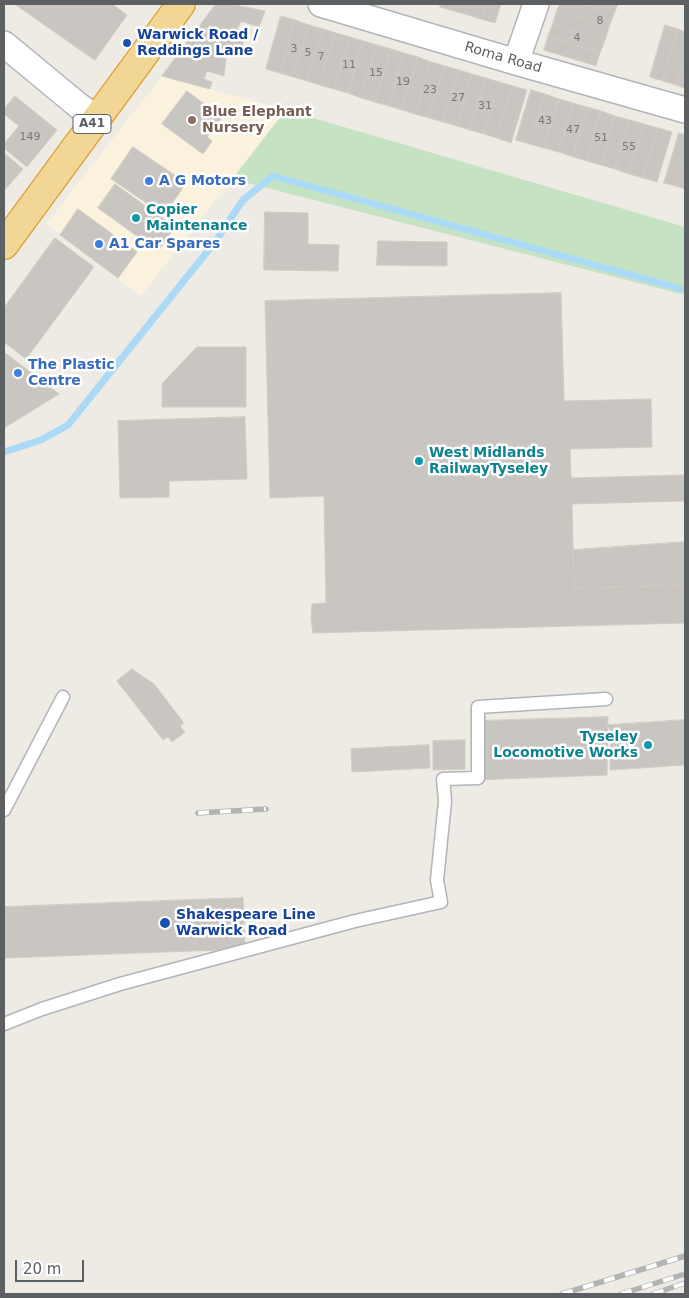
<!DOCTYPE html>
<style>
body{margin:0}
#map{position:relative;width:689px;height:1298px;overflow:hidden;background:#edebe4;font-family:"DejaVu Sans",sans-serif}
canvas{display:block}
.frame{position:absolute;inset:0;border:5px solid #5c6063;pointer-events:none}
.scale{position:absolute;left:15px;top:1260px;width:69px;height:22px;box-sizing:border-box;border:2px solid #5c6063;border-top:0;padding-left:6px;font-size:15px;line-height:18px;white-space:nowrap;color:#5c6063;-webkit-text-stroke:4px #fff;paint-order:stroke}
</style>
<div id="map">
<canvas width="689" height="1298"></canvas>
<div class="frame"></div>
<div class="scale">20 m</div>
</div>
<script>
const c = document.querySelector('canvas').getContext('2d');
c.lineJoin = 'round';
function fillPath(path, color) { c.fillStyle = color; c.fill(path, 'evenodd'); }
function trace(path, color, width, dash) { c.strokeStyle = color; c.lineWidth = width; c.lineCap = dash ? 'butt' : 'round'; c.setLineDash(dash || []); c.stroke(path); }
function label(font, color, halo, rows, align = 'center') {
  c.font = font + ' "DejaVu Sans",sans-serif'; c.lineWidth = 5; c.setLineDash([]); c.textBaseline = 'middle'; c.strokeStyle = halo; c.fillStyle = color; for (const [text, x, y, turn = 0] of rows) {
    c.save(); c.translate(x, y); c.rotate((+turn || 0) * Math.PI / 180); c.textAlign = isNaN(turn) ? turn : align; if (halo) c.strokeText(text, 0, 0); c.fillText(text, 0, 0); c.restore();
  }
}
fillPath(new Path2D(`
 M162,76l124,34 -145,186 -95,-72z`), '#faf2dc');
fillPath(new Path2D(`
 M286,110l399,117v68l-453,-116z`), '#c5e2c3');
trace(new Path2D(`
 M4,452l37,-12 27,-15 147,-183 28,-42 30,-24 412,114`), '#abdaf6', 7);
const building = new Path2D(`
 M15,4h97l15,11 -32,45z
 M216,4h14l35,7 -6,16 -18,-6 -5,11 9,2 -4,18 -18,-4 -7,8 10,3 -2,17 -17,-5 -3,8 8,3 -2,7 -48,-13z
 M441,4h15l-2,7 -14,-4z
 M456,4h15l-3,11 -14,-4z
 M471,4h15l-5,15 -13,-4z
 M486,4h15l-6,19 -14,-4z
 M560,4h21l33,10 -5,13 -52,-16z
 M581,4h37l-4,10z
 M557,11l52,16 -4,13 -52,-16z
 M281,16l14,4 -15,53 -14,-4z
 M295,20l14,5 -16,52 -13,-4z
 M553,24l52,16 -5,13 -52,-16z
 M309,25l14,4 -16,52 -14,-4z
 M665,25l13,4 -15,52 -13,-4z
 M323,29l13,4 -16,52 -13,-4z
 M678,29l7,3v22l-9,31 -13,-4z
 M336,33l14,4 -16,52 -14,-4z
 M350,37l13,4 -15,52 -14,-4z
 M548,37l52,16 -4,13 -52,-16z
 M363,41l14,4 -16,53 -13,-5z
 M377,45l14,4 -16,53 -14,-4z
 M391,49l13,4 -15,53 -14,-4z
 M404,53l14,4 -16,53 -13,-4z
 M685,54v34l-9,-3z
 M418,57l13,5 -16,52 -13,-4z
 M431,62l14,4 -16,52 -14,-4z
 M445,66l14,4 -16,52 -14,-4z
 M459,70l13,4 -15,52 -14,-4z
 M472,74l14,4 -16,52 -13,-4z
 M486,78l13,4 -15,52 -14,-4z
 M499,82l14,4 -16,52 -13,-4z
 M513,86l14,4 -16,53 -14,-5z
 M531,90l14,4 -15,50 -14,-4z
 M187,91l35,26 -15,20 5,4 -9,13 -41,-30z
 M545,94l14,5 -15,49 -14,-4z
 M15,96l42,34 -30,37 -23,-19v-4l15,-18 -15,-12v-5z
 M559,99l14,4 -14,49 -15,-4z
 M573,103l14,4 -14,50 -14,-5z
 M587,107l14,4 -14,50 -14,-4z
 M601,111l14,5 -14,49 -14,-4z
 M615,116l15,4 -15,49 -14,-4z
 M630,120l14,4 -15,50 -14,-5z
 M644,124l14,4 -15,50 -14,-4z
 M658,128l14,4 -15,50 -14,-4z
 M679,133l6,2v20l-9,31 -12,-3z
 M133,147l53,36 -22,32 -53,-36z
 M4,153l19,16 -19,22z
 M685,155v34l-9,-3z
 M115,184l60,43 -17,24 -60,-43z
 M78,209l59,43 -19,26 -58,-43z
 M265,212l43,1v31l31,1 -1,26 -74,-1z
 M55,238l39,29 -68,92 -22,-17v-34z
 M378,241l69,1v24l-70,-1z
 M561,293l3,108 87,-2 1,48 -82,2 1,29 114,-3v26l-113,3 2,84 111,-3v38l-372,10 -2,-14 1,-15 14,-1 -2,-107 -54,2 -5,-197z
 M197,347h49v60h-84v-23z
 M4,352l55,42 -55,34z
 M245,417l2,62 -78,2v16l-49,1 -2,-77z
 M685,542v43l-111,3 -1,-38z
 M132,669l22,15 30,39 -4,3 5,6 -13,10 -4,-5 -5,3 -46,-59z
 M608,717l-1,58 -131,5 1,-59z
 M685,720v45l-75,5 1,-36 -3,-9z
 M465,740v29l-32,1v-29z
 M429,745l1,23 -78,4 -1,-23z
 M243,898l2,51 -241,9v-51z`);
fillPath(building, '#c9c5c1');
trace(building, '#d1ccc3', 1);
const lane = new Path2D(`
 M4,810l59,-113
 M4,1024l38,-15 78,-25 235,-63 86,-19 -4,-22 8,-79 -2,-22 35,-1v-71l128,-8`);
const street = new Path2D(`
 M321,4l195,58 169,48
 M4,44l75,62 17,12
 M516,62l20,-58`);
const highway = new Path2D(`
 M4,245l177,-241`);
trace(lane, '#b1b5b8', 15);
trace(street, '#b1b5b8', 28);
trace(highway, '#db9316', 30);
trace(lane, '#fff', 12);
trace(street, '#fff', 25);
trace(highway, '#f2d696', 28);
const rail = new Path2D(`
 M198,813l68,-4
 M562,1294l123,-38
 M621,1294l64,-20
 M653,1294l32,-11`);
trace(rail, '#b2b3b3', 5.5);
trace(rail, '#fff', 4, [11]);
for (const [x, y, r, color] of [
 [127,43,5,"#1a4fb4"],
 [192,120,5,"#8d6e63"],
 [149,181,5,"#3f7fe0"],
 [136,218,5,"#0f9aa8"],
 [99,244,5,"#3f7fe0"],
 [18,373,5,"#3f7fe0"],
 [419,461,5,"#0f9aa8"],
 [648,745,5,"#0f9aa8"],
 [165,923,6,"#1a4fb4"]
]) { const dot = new Path2D(); dot.arc(x, y, r, 0, 2 * Math.PI); c.fillStyle = color; c.fill(dot); trace(dot, '#fff', 2); }
label('11px', '#77797a', null, [
 ["8",600,21],
 ["4",577,38],
 ["3",294,49],
 ["5",308,53],
 ["7",321,57],
 ["11",349,65],
 ["15",376,73],
 ["19",403,82],
 ["23",430,90],
 ["27",458,98],
 ["31",485,106],
 ["43",545,121],
 ["47",573,130],
 ["149",30,137],
 ["51",601,138],
 ["55",629,147]
]);
for (const [x, y, w] of [
 [92,124,38]
]) { const box = new Path2D(); box.roundRect(x - w / 2, y - 9.5, w, 19, 4); c.fillStyle = '#fff'; c.fill(box); trace(box, '#5c6063', 1); }
label('bold 12px', '#5c6063', null, [
 ["A41",92,124]
]);
label('bold 14px', '#164399', '#fff', [
 ["Warwick Road /",137,35],
 ["Reddings Lane",137,51],
 ["Shakespeare Line",176,915],
 ["Warwick Road",176,931]
], 'left');
label('14px', '#5c6063', '#fff', [
 ["Roma Road",503,58,16]
]);
label('bold 14px', '#785e54', '#fff', [
 ["Blue Elephant",202,112],
 ["Nursery",202,128]
], 'left');
label('bold 14px', '#366cbe', '#fff', [
 ["A G Motors",159,181],
 ["A1 Car Spares",109,244],
 ["The Plastic",28,365],
 ["Centre",28,381]
], 'left');
label('bold 14px', '#0d838f', '#fff', [
 ["Copier",146,210],
 ["Maintenance",146,226],
 ["West Midlands",429,453],
 ["RailwayTyseley",429,469],
 ["Tyseley",638,737,"right"],
 ["Locomotive Works",638,753,"right"]
], 'left');
</script>
